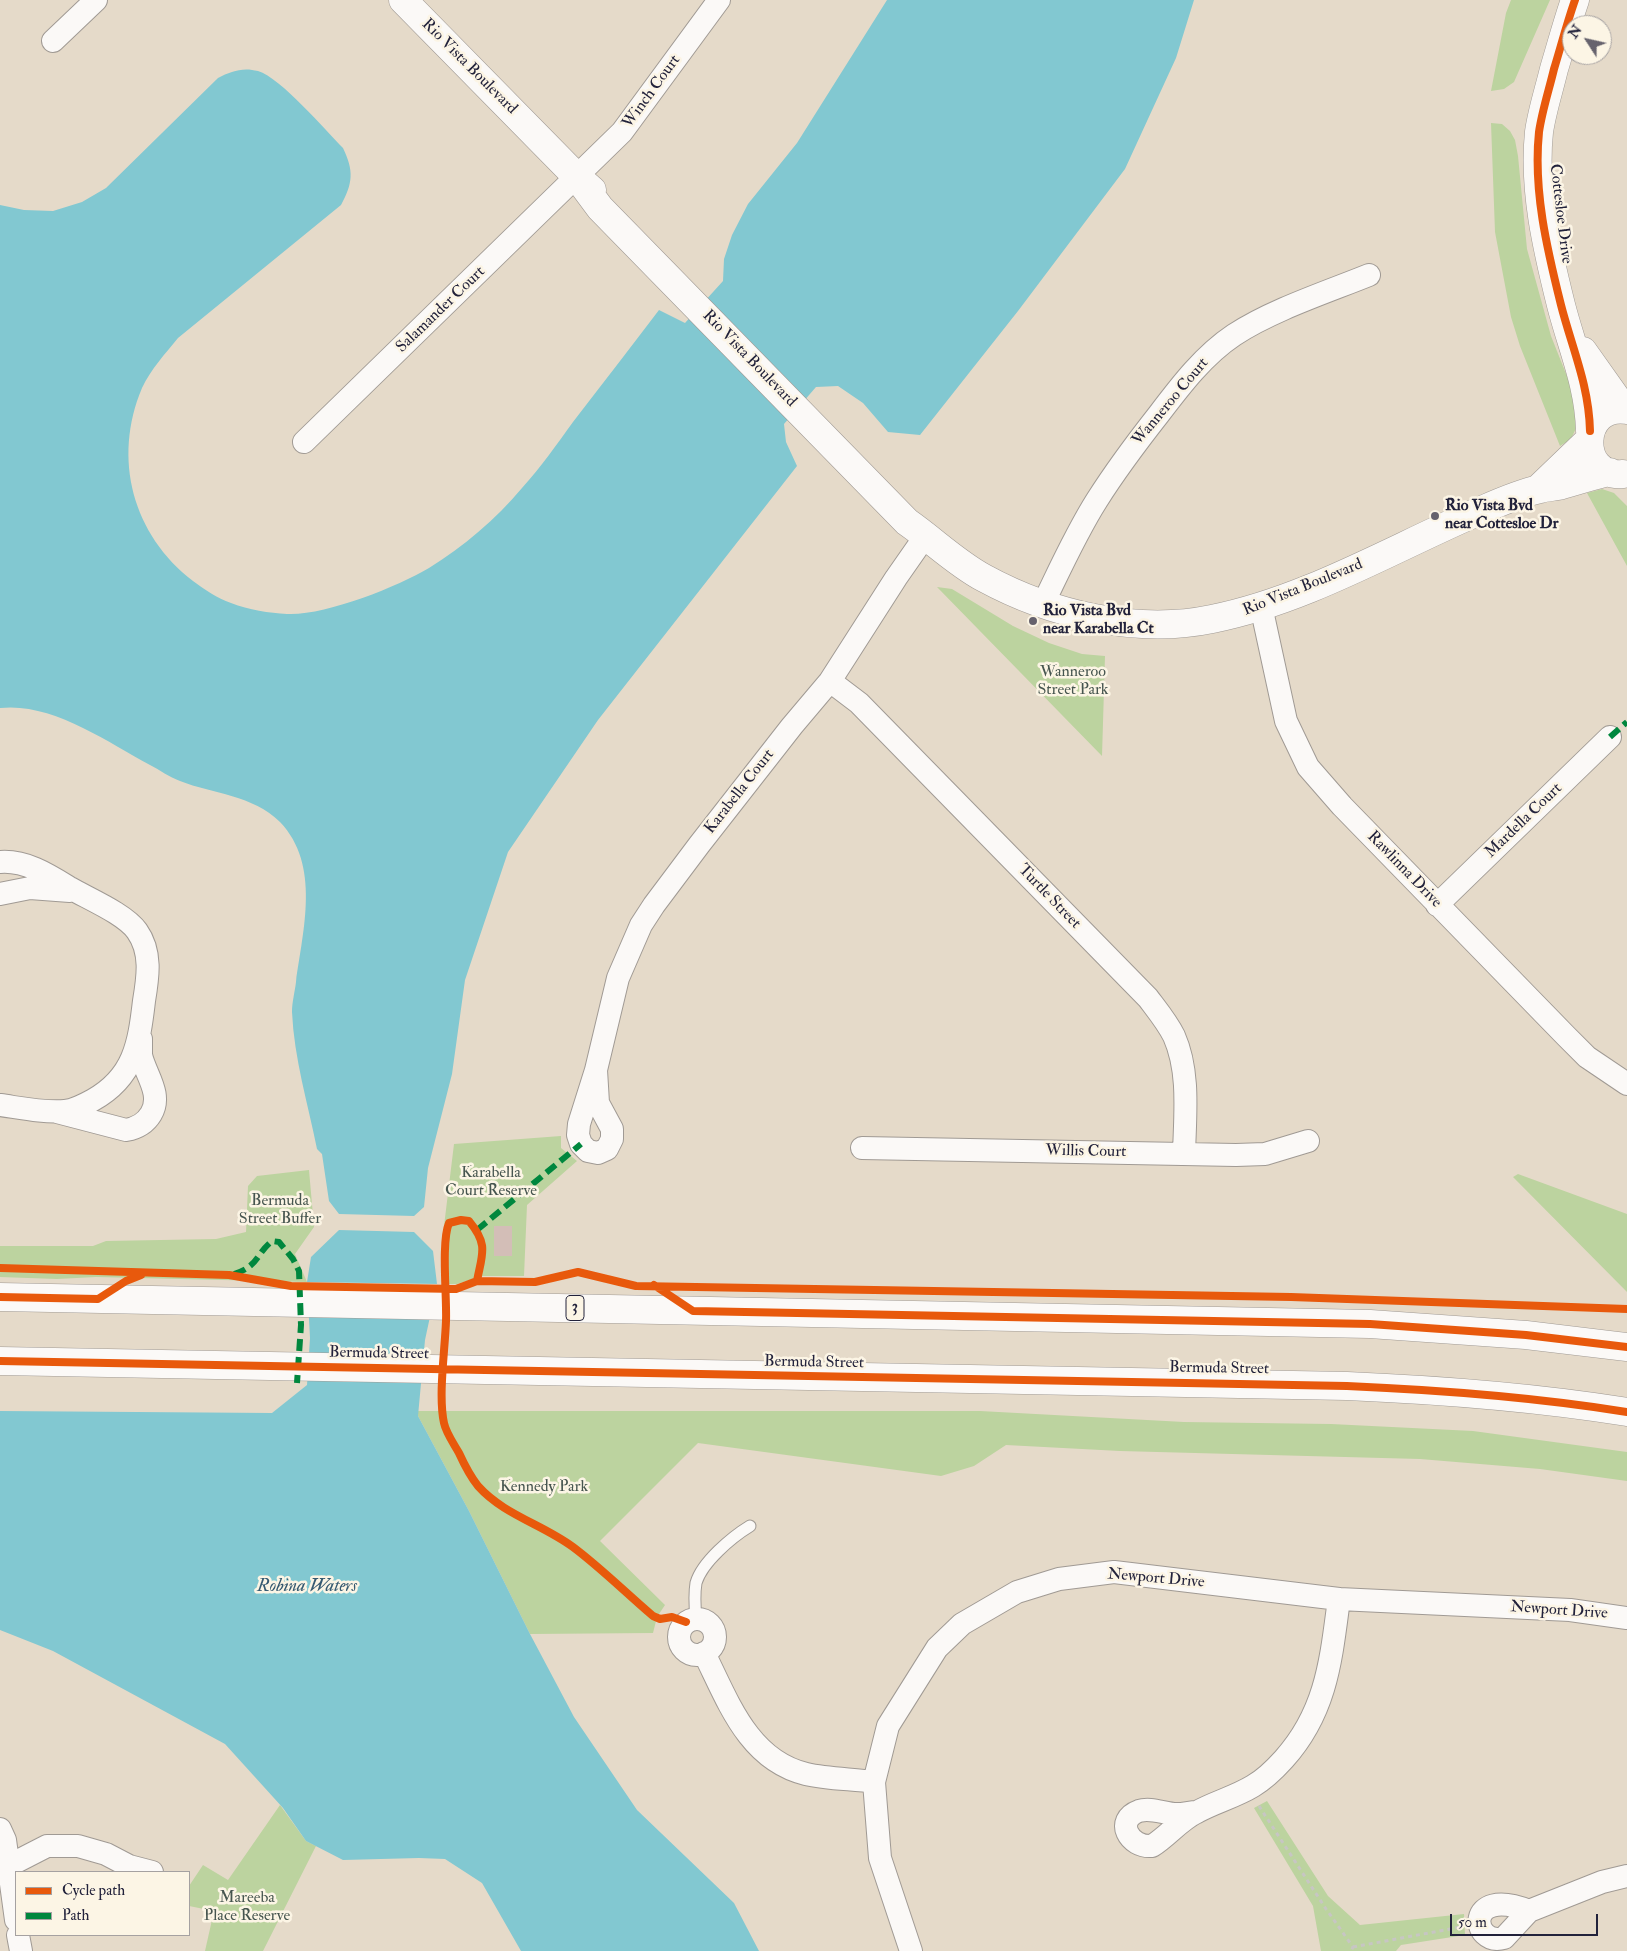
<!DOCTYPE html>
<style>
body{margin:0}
#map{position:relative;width:1627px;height:1951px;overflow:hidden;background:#e5dac9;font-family:"IM FELL Double Pica",serif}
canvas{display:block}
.legend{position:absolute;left:15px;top:1871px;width:175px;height:65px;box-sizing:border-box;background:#fcf5e5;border:1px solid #a5a1a1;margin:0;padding:6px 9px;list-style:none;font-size:15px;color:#22223b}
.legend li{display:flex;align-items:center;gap:10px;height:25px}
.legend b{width:25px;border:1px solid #a5a1a1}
.north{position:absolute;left:1562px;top:15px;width:50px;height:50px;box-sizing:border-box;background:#fcf5e5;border:1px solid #a5a1a1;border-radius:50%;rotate:305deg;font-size:14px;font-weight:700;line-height:20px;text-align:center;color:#22223b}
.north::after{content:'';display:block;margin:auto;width:18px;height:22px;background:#66626d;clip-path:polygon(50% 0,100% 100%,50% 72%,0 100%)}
.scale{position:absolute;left:1450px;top:1914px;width:148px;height:22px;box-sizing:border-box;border:2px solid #22223b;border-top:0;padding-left:6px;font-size:15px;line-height:18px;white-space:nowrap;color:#22223b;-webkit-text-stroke:4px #fcf5e5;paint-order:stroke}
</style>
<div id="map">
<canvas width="1627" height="1951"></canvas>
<ul class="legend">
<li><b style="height:6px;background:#e8590c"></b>Cycle path</li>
<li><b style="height:6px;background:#00873e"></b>Path</li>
</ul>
<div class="north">N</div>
<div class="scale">50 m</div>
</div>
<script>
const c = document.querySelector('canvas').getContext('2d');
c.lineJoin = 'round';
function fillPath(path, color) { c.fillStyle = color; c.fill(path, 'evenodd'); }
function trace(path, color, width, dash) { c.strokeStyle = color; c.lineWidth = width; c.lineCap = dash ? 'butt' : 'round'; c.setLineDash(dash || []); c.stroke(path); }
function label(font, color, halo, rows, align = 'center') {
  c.font = font + ' "IM FELL Double Pica",serif'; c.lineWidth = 5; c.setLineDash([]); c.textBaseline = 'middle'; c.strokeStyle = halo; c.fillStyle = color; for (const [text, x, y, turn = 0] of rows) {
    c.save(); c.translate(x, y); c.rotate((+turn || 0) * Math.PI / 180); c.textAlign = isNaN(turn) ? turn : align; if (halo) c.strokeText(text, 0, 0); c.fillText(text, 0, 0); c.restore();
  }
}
fillPath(new Path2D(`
 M1511,0h39l-36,82 -10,7 -13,2 15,-78z
 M1491,123l11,1 8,7 5,9 3,16 9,93 24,87 23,58 3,32 -6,13 -11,7 -40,-100 -9,-29 -16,-85z
 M1602,489l12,4 13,13v60l-40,-73z
 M937,587l15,2 61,37 36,17 33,11 23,2 -3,100z
 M561,1136v12l16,13 -50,44 -3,71h-41l-26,8h-13v-58l10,-82z
 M309,1170l5,57 -19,27 12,28 -211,-5 -39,2 -57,-2v-31h93l13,-5 110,-2 30,-7 2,-46 9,-10z
 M1518,1174l109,40v78l-114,-115z
 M418,1411h562l204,11 147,2 142,7 154,21v29l-87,-12 -120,-10 -300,-8 -114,-6 -32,21 -33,10 -243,-33 -98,98 65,64 -8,12 -4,16 -123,1 -61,-123 -51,-95z
 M1267,1801l61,95 32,29 104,-11 1,21 -64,10 -5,6h-75l-8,-45 -59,-98z
 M280,1805l26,36 10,5 -53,105h-58l9,-40 -25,-5v-20l14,-21 25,15z`), '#bcd39f');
fillPath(new Path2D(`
 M887,0h307l-18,58 -51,111 -107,142 -98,124 -32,-3 -25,-29 -25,-17 -22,1 -32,37 2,18 11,24 -199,254 -90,132 -43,128 -13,94 -24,94 -4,39 -10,9 -75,-2 -10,-13 -7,-47 -5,-5c-9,-45 -23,-91 -25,-137 0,-10 3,-21 4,-30 7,-52 25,-117 -16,-160 -27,-27 -67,-28 -100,-41 -11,-4 -20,-11 -30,-16 -44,-24 -99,-63 -150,-57v-503l24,5 29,1 29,-9 24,-14 112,-110c13,-7 25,-11 40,-7 23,7 67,59 85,77 11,23 10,35 -2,57l-163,133c-13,16 -27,31 -36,50 -30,71 -9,147 51,193 12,9 24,17 38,22 18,7 38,10 56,11 37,2 110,-27 142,-46 34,-21 67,-49 93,-80 19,-21 35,-44 51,-66 29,-38 58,-75 86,-112l26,13 38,-42 1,-22 8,-24 16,-31 49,-61z
 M339,1230l75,2 19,19 4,33 -12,56 -7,76 51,95 61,123 44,83 63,93 97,93 25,48h-238l-39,-68 -37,-24 -26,-1 -76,2 -37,-19 -23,-33 -58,-64 -172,-93 -53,-21v-219l272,2 35,-28 3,-47 -3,-56 4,-25z`), '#82c8d1');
fillPath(new Path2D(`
 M305,1282l135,2 -8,34 -126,-2z`), '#e5dac9');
fillPath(new Path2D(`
 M494,1226h18v30h-18z`), '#d3beb7');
const lane = new Path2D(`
 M696,1619c-1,-11 -2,-24 0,-36 6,-21 36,-46 54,-57`);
const street = new Path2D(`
 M53,41l43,-41
 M304,442l318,-310 97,-132
 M1043,604c17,-35 33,-71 54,-104 19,-30 40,-58 62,-86 22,-29 45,-59 75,-79 38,-25 93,-43 135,-60
 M1261,606l25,115 22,46 34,39 224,230 21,21 40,27
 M830,681l29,22 289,295c9,12 19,24 26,38 16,36 11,79 10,118
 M0,862c26,-2 49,13 70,26 19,11 55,26 67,43 15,21 11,46 7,70 -5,43 -10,76 -51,99 -9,5 -18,10 -28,11 -21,2 -44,-3 -65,-6
 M0,894l30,-6 40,3
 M1437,905l173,-168
 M596,1070l2,33 14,26v10l-5,10 -9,4 -10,-2 -7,-7 -3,-9 1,-11 17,-54 22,-92 23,-53 13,-20 45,-60 93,-119 38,-45 66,-103 30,-43
 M57,1112l69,18c11,-2 19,-6 25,-16 12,-20 -6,-40 -10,-59 0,-5 0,-11 0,-16
 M862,1148l374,7 29,-1 43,-13
 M679 1637a18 18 0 1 1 36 0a18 18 0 1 1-36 0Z
 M704,1653c24,48 44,107 102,121 21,5 47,5 68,8
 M1197,1812c-7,0 -13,2 -20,2 -12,0 -26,-7 -38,-3 -25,9 -10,37 13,35 16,-10 28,-26 45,-34 18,-10 38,-15 56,-26 12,-7 22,-17 31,-27 43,-48 47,-100 55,-160
 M0,1829l5,11 11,80
 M8,1866l39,-20h31l28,8 23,12 23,6
 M1529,1911c-65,-26 -58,36 -25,27l25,-27 73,-29 25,-6
 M18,1935l3,16
 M911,1951l-31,-93 -6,-76 14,-56 49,-78 25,-24 55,-32 42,-13 55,-7 225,27 231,11 57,8`);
const secondary = new Path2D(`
 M403,0l174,177 15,13
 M1575,0c-8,23 -14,46 -21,69 -5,21 -12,42 -15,63 -6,58 8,117 22,173 11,43 28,80 29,126
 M577,177l23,31 307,314c26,18 49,41 77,56 66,36 152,57 228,41 95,-19 181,-71 270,-109 18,-8 39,-17 58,-21 7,-2 15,-2 22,-4 16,-4 31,-10 48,-13
 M1583,351l41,58
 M1623,474c-47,4 -44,-72 4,-64
 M1538,489l50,-48`);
const primary = new Path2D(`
 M0,1297l1370,27 156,11 101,12
 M0,1361l1347,25c94,4 187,11 280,26`);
trace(lane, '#a09a94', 13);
trace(street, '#a09a94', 24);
trace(secondary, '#a09a94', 29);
trace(primary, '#a09a94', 29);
trace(new Path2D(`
 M1259,1806l67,103 27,38 -2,4
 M1353,1947l108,-20`), '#c7c6c3', 3, [4, 4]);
trace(lane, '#fbf9f7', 11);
trace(street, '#fbf9f7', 22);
trace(secondary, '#fbf9f7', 28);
trace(primary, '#fbf9f7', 28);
trace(new Path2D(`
 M1610,737l17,-15
 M477,1230l104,-86
 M234,1274c25,-8 21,-19 38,-33l7,1 14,17 6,12 2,54 -4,58`), '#00873e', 6, [12, 6]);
trace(new Path2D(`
 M1575,0c-8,23 -14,46 -21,69 -5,21 -12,42 -15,63 -6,58 8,117 22,173 11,43 28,80 29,126
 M0,1268l229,7 62,11 165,3 21,-8c5,-27 12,-36 -8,-60l-8,-1 -12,3c-8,19 -2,74 -3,98 -1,29 -8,75 -2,102 2,10 10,21 15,30 5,11 11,23 19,33 26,29 64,38 95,61 28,21 53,46 80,69l7,3 12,-2 14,5
 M477,1281l58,1 43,-10 58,14 655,11 336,12
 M654,1285l39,26 677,13 156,11 101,12
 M0,1297l98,2 28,-18 15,-6
 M0,1361l1347,25c94,4 187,11 280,26`), '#e8590c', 8);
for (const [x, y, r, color] of [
 [1435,516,5,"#66626d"],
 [1033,621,5,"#66626d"]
]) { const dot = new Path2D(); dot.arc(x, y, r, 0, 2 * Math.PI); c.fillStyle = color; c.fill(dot); trace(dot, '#fcf5e5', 2); }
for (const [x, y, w] of [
 [575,1308,18]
]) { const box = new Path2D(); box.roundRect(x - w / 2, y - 12.5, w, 25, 4); c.fillStyle = '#fcf5e5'; c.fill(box); trace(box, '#22223b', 1); }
label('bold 15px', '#22223b', null, [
 ["3",575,1308]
]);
label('16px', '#22223b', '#fcf5e5', [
 ["Rio Vista Boulevard",469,67,45],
 ["Winch Court",652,92,-54],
 ["Cottesloe Drive",1560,214,83],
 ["Salamander Court",441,310,-44],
 ["Rio Vista Boulevard",749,359,46],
 ["Wanneroo Court",1171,402,-50],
 ["Rio Vista Boulevard",1303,588,-22],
 ["Karabella Court",740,792,-52],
 ["Mardella Court",1524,821,-44],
 ["Rawlinna Drive",1404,870,46],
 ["Turtle Street",1049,897,46],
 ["Willis Court",1086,1152,1],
 ["Bermuda Street",379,1354,1],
 ["Bermuda Street",814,1363,1],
 ["Bermuda Street",1219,1369,1],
 ["Newport Drive",1156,1579,5],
 ["Newport Drive",1559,1611,4]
]);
label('bold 16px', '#22223b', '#fcf5e5', [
 ["Rio Vista Bvd",1445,507],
 ["near Cottesloe Dr",1445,525],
 ["Rio Vista Bvd",1043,612],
 ["near Karabella Ct",1043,630]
], 'left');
label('16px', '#46554f', '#fcf5e5', [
 ["Wanneroo",1073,673],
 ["Street Park",1073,691],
 ["Karabella",491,1174],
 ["Court Reserve",491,1192],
 ["Bermuda",280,1202],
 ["Street Buffer",280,1220],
 ["Kennedy Park",544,1488],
 ["Mareeba",247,1899],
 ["Place Reserve",247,1917]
]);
label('italic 18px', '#355971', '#fcf5e5', [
 ["Robina Waters",307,1587]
]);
</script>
